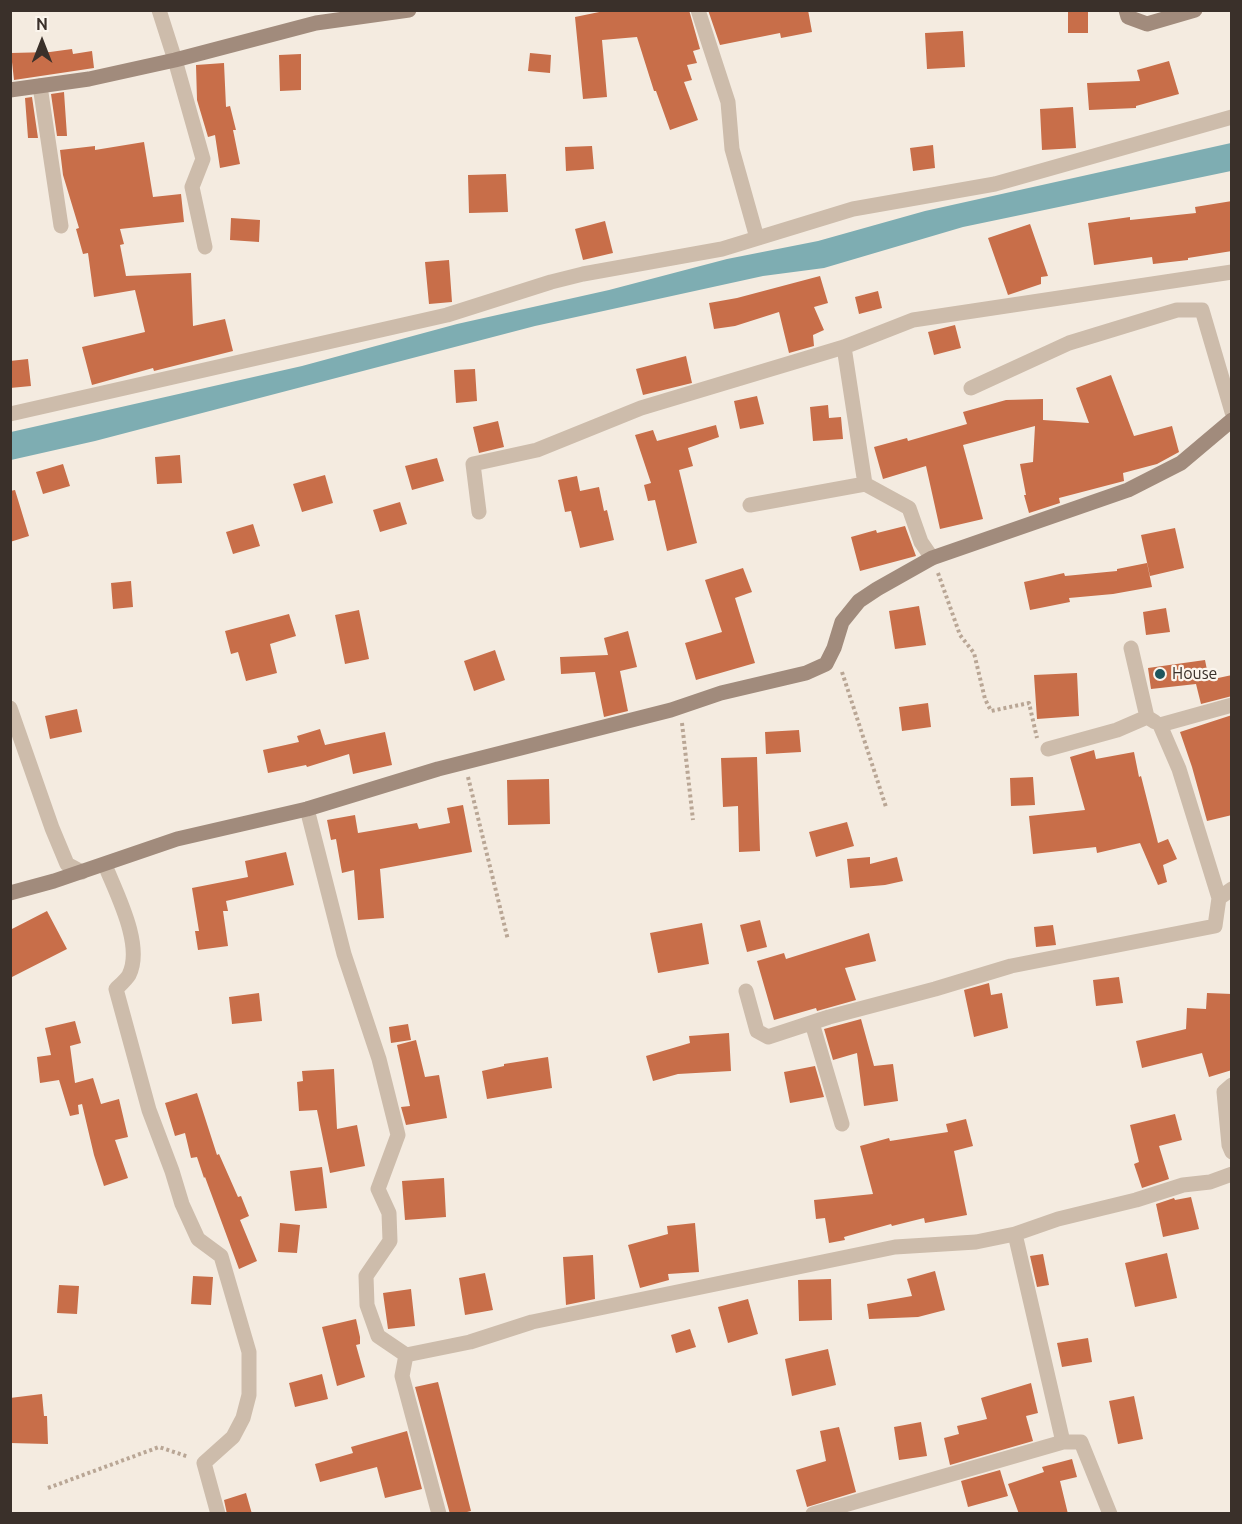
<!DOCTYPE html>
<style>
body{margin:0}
#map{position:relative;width:1242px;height:1524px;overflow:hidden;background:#f4ebe0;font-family:Ubuntu,sans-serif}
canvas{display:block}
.frame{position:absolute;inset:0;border:12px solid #3a302a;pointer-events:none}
.north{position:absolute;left:12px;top:12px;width:60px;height:60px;-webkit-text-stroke:4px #fbf5ed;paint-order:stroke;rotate:0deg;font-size:16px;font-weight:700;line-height:24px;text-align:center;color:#3a302a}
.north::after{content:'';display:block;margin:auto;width:21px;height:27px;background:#3a302a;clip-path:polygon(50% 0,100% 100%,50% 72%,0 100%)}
</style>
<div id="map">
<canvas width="1242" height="1524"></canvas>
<div class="frame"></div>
<div class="north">N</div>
</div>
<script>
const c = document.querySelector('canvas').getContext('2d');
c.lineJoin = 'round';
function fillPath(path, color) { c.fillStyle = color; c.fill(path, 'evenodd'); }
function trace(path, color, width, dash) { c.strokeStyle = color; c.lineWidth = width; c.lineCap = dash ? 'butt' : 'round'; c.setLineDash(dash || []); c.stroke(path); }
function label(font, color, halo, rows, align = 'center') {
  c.font = font + ' Ubuntu,sans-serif'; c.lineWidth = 4.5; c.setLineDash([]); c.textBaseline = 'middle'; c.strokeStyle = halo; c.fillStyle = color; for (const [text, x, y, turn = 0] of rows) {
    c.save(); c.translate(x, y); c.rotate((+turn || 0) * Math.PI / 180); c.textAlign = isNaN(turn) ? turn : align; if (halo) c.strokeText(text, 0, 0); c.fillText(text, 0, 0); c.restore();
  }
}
fillPath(new Path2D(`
 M1231,143v28l-268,56 -139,41 -61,8 -228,50 -440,115 -84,19v-28l291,-66 155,-42 152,-34 118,-31 91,-18 107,-30z`), '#7eadb2');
fillPath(new Path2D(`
 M609,10h80l11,39 -7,2 4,12 -10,2 5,15 -8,2 14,38 -28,10 -14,-39h-2l-17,-54 -35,3 5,57 -24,2 -8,-82z
 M708,10h100l4,22 -31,6 -1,-5 -60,12z
 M1068,10h20v23h-20z
 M963,31l2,36 -38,2 -2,-36z
 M72,49l1,5 19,-3 2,17 -80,12 -3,-27 39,-1z
 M530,53l21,2 -1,18 -22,-2z
 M301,54v36l-21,1 -1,-36z
 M1169,61l10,33 -43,12v2l-47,2 -2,-27 53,-2 -3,-11z
 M224,63l2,44 4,-1 6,24h-3l7,34 -20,4 -5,-33 -7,2 -11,-37 -1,-35z
 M64,92l3,44h-10l-6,-42z
 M32,97l6,41h-10l-3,-40z
 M1073,107l3,41 -34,2 -2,-41z
 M144,142l9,55 28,-3 3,28 -64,7 4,15 -4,1 6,31 65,-3 2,53 32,-7 8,32 -79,20 -1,-3 -61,17 -10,-38 63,-15 -10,-42 -41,7 -6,-44 -5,1 -7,-25 3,-1 -16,-53 -3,-25 35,-4v4z
 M933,145l2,23 -22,3 -3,-23z
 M592,146l2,23 -28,2 -1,-24z
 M506,174l2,38 -39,1 -1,-38z
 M1232,201v50l-44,7v2l-35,4 -1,-7 -58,8 -6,-42 42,-6v3l66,-7 -1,-6z
 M231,218l29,2 -1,22 -29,-2z
 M605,221l8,32 -30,7 -8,-31z
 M1030,224l18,52 -7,1v7l-33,11 -20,-57z
 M449,260l3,42 -23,2 -4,-42z
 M820,276l8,27 -14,4 10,23 -11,5 1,11 -25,7 -10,-41 -44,14 -21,3 -5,-26 28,-5z
 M878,291l4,17 -23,6 -4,-17z
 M955,325l6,23 -27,7 -6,-23z
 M686,356l6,27 -49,12 -7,-26z
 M28,359l3,27 -21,2v-27z
 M475,369l2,32 -21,2 -2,-33z
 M1111,375l23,61 38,-10 7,26 -22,12 -34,9 1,8 -65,17 1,5 -31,10 -5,-18h2l-6,-31 13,-2 2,-36 -72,19 20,74 -43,10 -14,-63 -43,13 -9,-32 33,-9 1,3 59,-17 -4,-12 43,-12 37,-1v21l46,3 -13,-35z
 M757,396l7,28 -24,5 -6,-28z
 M828,405l1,13 12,-1 2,22 -30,2 -3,-34z
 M498,421l6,26 -25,6 -6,-26z
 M716,425l3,12 -31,11 5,18 -14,4 18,73 -30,8 -12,-51 -7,1 -4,-16 7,-2 -16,-48 18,-5 4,11z
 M180,455l2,28 -25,1 -2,-27z
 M437,458l7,23 -32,9 -7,-24z
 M63,464l7,22 -27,8 -7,-22z
 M325,475l8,28 -31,9 -9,-28z
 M577,476l3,15 19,-4 5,24 3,-1 7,30 -34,8 -9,-37 -6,1 -7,-32z
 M15,490l14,46 -19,6v-51z
 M400,502l7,22 -27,8 -7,-22z
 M253,524l7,22 -27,8 -7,-22z
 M905,526l11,30 -56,15 -9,-34 25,-7 1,3z
 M1175,528l9,40 -34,8 -9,-41z
 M1147,563l5,24 -39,7 -44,4 1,4 -40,8 -6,-28 40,-9 1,3 52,-5v-2z
 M743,568l9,24 -17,6 20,65 -59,17 -11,-37 37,-11 -17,-52z
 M131,581l2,26 -20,2 -2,-26z
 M919,606l7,39 -31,4 -6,-38z
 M1166,608l4,24 -24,3 -3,-23z
 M359,610l10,49 -24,5 -10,-49z
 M289,614l7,22 -26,8 7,29 -31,8 -8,-29 -7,2 -6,-23z
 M628,631l9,36 -17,4 8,40 -24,6 -9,-45 -34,2 -1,-17 48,-2 -4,-17z
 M495,650l10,30 -31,11 -10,-30z
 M1205,660l4,20 23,-5v21l-31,8 -5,-20 -45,5 -3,-21z
 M1077,673l2,43 -42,3 -3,-44z
 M928,703l3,24 -29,4 -3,-24z
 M77,709l5,23 -32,7 -5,-23z
 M1232,715v100l-25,6 -15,-54 -12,-35z
 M320,729l5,16 60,-13 7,33 -39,9 -4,-20 -42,13 -1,-2 -38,8 -5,-23 36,-8 -2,-6z
 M799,730l2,22 -35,2 -1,-22z
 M1094,750l2,9 38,-7 5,25 2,-1 17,67 10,-4 9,20 -14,6 4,17 -9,3 -18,-42 -43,10 -1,-6 -63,7 -4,-38 56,-6 -15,-53z
 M757,757l3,94 -21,1 -1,-46 -15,1 -2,-49z
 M1033,777l2,28 -24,1 -1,-28z
 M549,779l1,45 -42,1 -1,-45z
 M463,805l9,47 -92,17 4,49 -26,2 -4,-50 -12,3 -6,-34 -5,1 -4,-20 28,-5 3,18 59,-10 2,6 31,-6 -3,-15z
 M847,822l7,24 -38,11 -7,-25z
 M286,852l8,33 -68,16 2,10h-5l5,35 -30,4 -3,-19h4l-7,-43 56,-11 -3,-16z
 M870,857v7l27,-7 6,24 -18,4 -35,3 -3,-29z
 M47,911l20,38 -57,29v-48z
 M760,920l7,27 -20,5 -7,-27z
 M702,923l7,41 -51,9 -8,-40z
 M1053,925l3,20 -20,2 -2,-20z
 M869,933l7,28 -31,7 11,32 -39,11 -1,-3 -42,12 -17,-59 27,-8 2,6z
 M1119,977l4,26 -27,3 -3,-26z
 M989,983l2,12 11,-2 6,35 -34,9 -10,-47z
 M259,993l3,28 -30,3 -3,-27z
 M1207,993l25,1v76l-23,7 -7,-24 -60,15 -6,-27 50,-12 1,-21 19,1z
 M861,1019l13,47 19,-2 5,37 -34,5 -7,-53 -24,7 -9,-31z
 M75,1021l6,22 -11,3 5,37 18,-5 8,26 18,-5 9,38 -13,3 13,38 -24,8 -10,-31 -12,-51 -4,1 1,9 -9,2 -11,-36 -19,3 -3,-26 14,-2 -6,-27z
 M408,1024l3,16 -20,3 -2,-16z
 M729,1033l2,38 -53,3 -25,7 -7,-25 44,-13 -1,-7z
 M416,1040l9,37 14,-2 8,43 -41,7 -5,-18 9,-1 -13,-61z
 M548,1057l4,31 -65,11 -5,-28 22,-5v-2z
 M815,1066l9,31 -34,6 -6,-31z
 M334,1069l3,60 20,-4 8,41 -35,7 -13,-63 -18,1 -2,-29 6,-1 -1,-10z
 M197,1093l20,62 2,-1 19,43 3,-1 8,20 -9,4 17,41 -18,8 -34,-92 -1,1 -7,-21 -6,1 -6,-25 -10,3 -10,-33z
 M1175,1114l7,26 -23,6 10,33 -27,9 -8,-24 5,-2 -9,-37z
 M966,1119l7,27 -19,5 13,64 -42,8 -1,-5 -32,8 -1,-2 -47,13 1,3 -16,3 -4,-25 -9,1 -2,-19 59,-6 -13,-48 29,-8 1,3 58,-9 -2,-8z
 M322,1167l5,41 -32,3 -5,-40z
 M444,1178l2,39 -41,3 -3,-39z
 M1191,1197l8,32 -36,8 -7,-33 18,-6 1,2z
 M280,1223l20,2 -3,28 -19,-1z
 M695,1223l4,49 -31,2 1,6 -29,8 -12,-43 40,-11 -1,-8z
 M1167,1253l10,45 -42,9 -10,-44z
 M1043,1254l6,31 -12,2 -7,-31z
 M593,1255l2,44 -29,6 -3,-48z
 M935,1271l10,39 -27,7 -49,2 -2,-15 45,-8 -5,-17z
 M485,1273l8,37 -28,5 -6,-37z
 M193,1276l20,1 -2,28 -20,-1z
 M831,1279l1,41 -33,1 -1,-41z
 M59,1285l20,1 -2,28 -20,-1z
 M411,1289l4,37 -27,3 -5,-36z
 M748,1299l10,35 -30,9 -10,-36z
 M356,1319l4,18v7l-4,1 9,32 -28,9 -15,-59z
 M690,1329l6,18 -20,6 -5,-18z
 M1088,1338l4,24 -30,5 -5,-24z
 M828,1349l8,36 -44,11 -7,-37z
 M322,1374l6,25 -33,8 -6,-24z
 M438,1382l33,129 -12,3h-9l-35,-127z
 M1031,1383l7,30 -12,3 7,25 -83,24 -6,-27 15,-4 -2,-8 30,-7 -6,-21z
 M42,1394l2,22h3l1,28 -38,-1v-45z
 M1134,1396l9,43 -25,5 -9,-43z
 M921,1422l6,34 -28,4 -5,-33z
 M839,1427l17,65 -49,15 -11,-37 30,-9 -6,-30z
 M407,1431l15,58 -37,9 -8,-31 -57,15 -5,-18 38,-11 -2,-6z
 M1072,1459l5,18 -17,4 8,33h-49l-11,-30 36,-12 -2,-5z
 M1000,1470l8,26 -40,11 -7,-26z
 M246,1493l6,21h-25l-3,-14z`), '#c86e49');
trace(new Path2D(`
 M938,573l22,62 14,18 11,46 6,12 38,-8 8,35
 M842,672l44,135
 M682,723l11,97
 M468,777l40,163
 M48,1488l111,-41 30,10`), '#b9a695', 4, [3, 3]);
trace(new Path2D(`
 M159,10l16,50 28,99 -11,28 13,60
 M698,10l30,92 4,47 25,89
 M40,86l21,140
 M844,347l21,137
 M971,388l98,-45 108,-33h25l30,102
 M10,414l437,-99 104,-33 32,-8 139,-25 131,-40 142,-25 237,-67
 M750,505l115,-21 44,24 12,34 11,16
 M479,512l-6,-48 64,-14 104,-42 203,-61 69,-27 319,-48
 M1131,648l16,69 8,5
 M1232,705l-72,20 19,44 40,129 13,-9
 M10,708l42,120 15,36 15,8
 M1048,749l69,-19 30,-13
 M307,809l37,145 35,105 19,76 -20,54 11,24 1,28 -24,35 1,29 11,31 28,19 64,-13 62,-20 363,-75 81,-5 39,-8 43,-15 78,-19 47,-15 27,-3 22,-8
 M105,865c11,28 39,80 24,110 -3,5 -9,10 -13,14l33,121 23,61 10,33 16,35 23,17 28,96v43l-6,23 -10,19 -29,26 14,51
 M746,991l11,40 11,6 61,-20 106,-28 76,-23 204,-40 4,-28
 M812,1023l30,101
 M1232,1085l-8,7 5,53 3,7
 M1015,1234l48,208
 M406,1355l-4,21 37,138
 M813,1514l250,-72h18l29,72`), '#cdbcab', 15);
trace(new Path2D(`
 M1126,10l2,7 19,7 48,-14
 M10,90l79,-11 86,-19 141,-37 93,-13
 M10,893l44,-12 123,-42 130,-30 131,-40 233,-59 50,-17 85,-20 20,-9 8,-16 8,-26 17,-21 18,-12 55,-31 196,-68 53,-27 51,-43`), '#a18b7c', 15);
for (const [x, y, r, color] of [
 [1160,674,6,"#1e565d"]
]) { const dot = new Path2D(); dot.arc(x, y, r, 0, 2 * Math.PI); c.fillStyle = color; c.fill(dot); trace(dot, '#fbf5ed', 2); }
label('16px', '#3a302a', '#fbf5ed', [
 ["House",1172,674]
], 'left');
</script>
